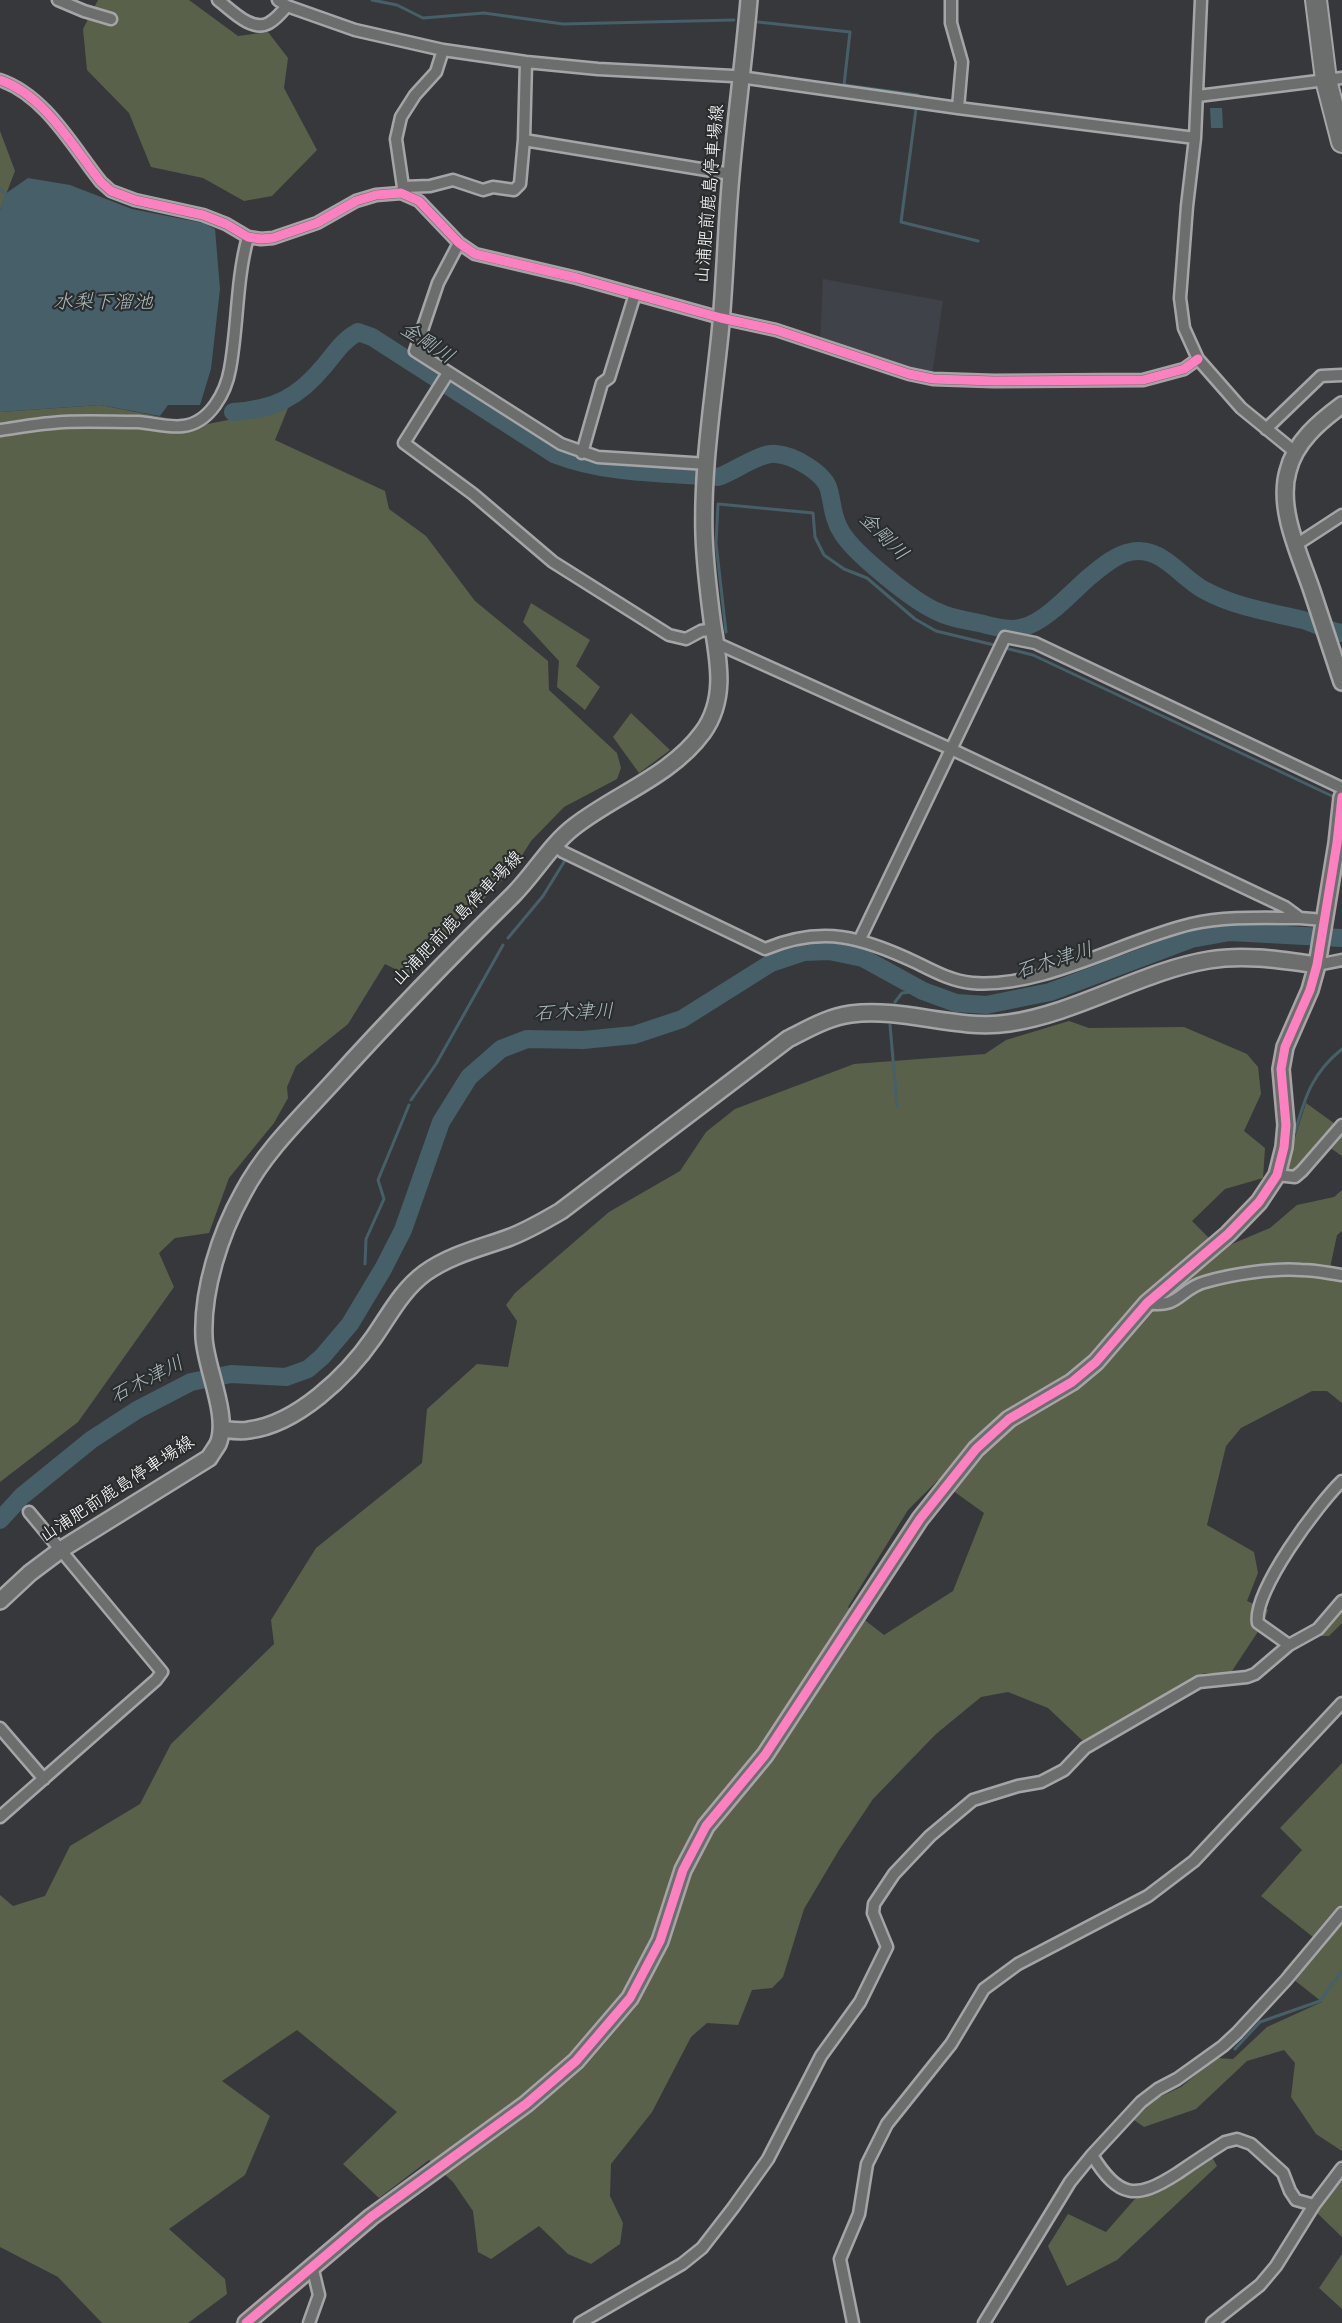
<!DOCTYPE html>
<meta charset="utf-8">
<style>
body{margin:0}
canvas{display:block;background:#36383b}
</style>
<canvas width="1342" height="2323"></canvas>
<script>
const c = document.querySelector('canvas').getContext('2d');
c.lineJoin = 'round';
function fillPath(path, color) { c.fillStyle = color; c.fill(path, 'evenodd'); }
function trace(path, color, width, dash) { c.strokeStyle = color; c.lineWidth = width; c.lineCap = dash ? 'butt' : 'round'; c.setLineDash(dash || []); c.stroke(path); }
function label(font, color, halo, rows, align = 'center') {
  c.font = font + ' Kalam,"Klee One",sans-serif'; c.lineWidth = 4.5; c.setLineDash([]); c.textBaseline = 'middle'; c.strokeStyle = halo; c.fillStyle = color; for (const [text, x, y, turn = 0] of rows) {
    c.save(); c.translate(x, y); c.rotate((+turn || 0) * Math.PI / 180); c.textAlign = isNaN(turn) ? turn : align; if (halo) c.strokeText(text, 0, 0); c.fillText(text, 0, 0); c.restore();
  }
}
fillPath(new Path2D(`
 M823,279l120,22 -12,81 -111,-34z`), '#40424a');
fillPath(new Path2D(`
 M98,0h91l49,36 30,-4 20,26 -4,30 33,62 -45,46 -28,5 -41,-23 -52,-11 -22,-54 -42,-43 -4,-41z
 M0,131l15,40 -15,39z
 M100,405l103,20 85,-17 -13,32 110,51 4,18 37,27 49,65 73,60 1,29 68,63 4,15 -4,11 -53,28 -33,34 -17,27 -76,78 -27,31 -26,-13 -37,60 -52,42 -9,21 1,11 -14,25 -45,55 -20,55 -34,5 -16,15 15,34 -96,135 -78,60v-1070z
 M531,603l59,37 -14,26 24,21 -15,23 -28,-23 2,-26 -36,-39z
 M631,713l39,37 -31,23 -26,-36z
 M1069,1021l20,7 95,-1 63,27 11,13 3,27 -17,37 21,17 -2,30 -38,11 -33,32 28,28 50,-21 27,-23 37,-8 8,-7v41l-5,4 -7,33 12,2v133l-15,-12h-15l-71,37 -15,18 -19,79 47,27 4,21 -11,28 21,9 -5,14 -33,50 -26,-1 -120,69 -36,-34 -40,-16 -27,5 -45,37 -63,65 -34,51 -35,59 -21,68 -11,11 -20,2 -14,35 -31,-2 -16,14 -39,75 -41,52 -1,32 13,27 -3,21 -29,20 -23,-10 -29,-28 -48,33 -13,-7 -5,-41 -20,-29 -24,-22 -50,38 -36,-34 54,-52 -100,-82 -75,51 48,35 -25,59 -76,54 56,50 2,15 -39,29h-86l-44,-46 -58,-30v-352l13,11 32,-10 25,-50 70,-42 31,-60 103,-100 -3,-24 45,-72 106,-85 5,-54 50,-45 31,3 9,-46 -11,-16 9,-12 94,-81 71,-41 26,-39 29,-23 119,-45 131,-10 21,-14zM938,1480l46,33 -31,78 -69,44 -36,-28 60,-97z
 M1306,1103l36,26v27l-19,-13 -25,29 -13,-3z
 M1342,1592v31l-13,13h-9l-8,-7z
 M1342,1763v388l-26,-17 -25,-37 4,-34 -11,-13 -37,11 -51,48 -52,18 -10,-7 17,-19 30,-14 35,-29 17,1 34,-32 55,-25 -39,-31 30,-34 -52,-41 41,-46 -22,-22z
 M1207,2148l10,18 -100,94 -50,26 -19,-40 20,-32 38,18 28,-32z
 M1342,2176v61l-27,-26z
 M1342,2254v55l-23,-21z`), '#59614b');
fillPath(new Path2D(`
 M1210,108h12l1,20h-12z
 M28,178l42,7 62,24 71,14 12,6 5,60 -9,80 -11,36h-32l-8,11 -60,-11 -100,7v-202l5,-16z`), '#465f68');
trace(new Path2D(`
 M372,0l25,5 26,13 61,-5 79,11 171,-4
 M758,22l92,10 -6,53 74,10
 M916,109l-15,113 77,19
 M0,188l6,7
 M726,632l-10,-89 2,-39 95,9 2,24 9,18 20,14 23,9 48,41 21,12 58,14
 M1005,648l28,7 299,141
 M508,938l35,-42 21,-34
 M895,1002l7,-9 21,-2
 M890,1025l7,81
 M411,1100l25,-36 67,-119
 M1295,1132c10,-35 17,-59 47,-83
 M365,1264l1,-25 18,-40 -6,-19 31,-75
 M1235,2049l25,-27 60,-21 22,-30`), '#465f68', 3);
trace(new Path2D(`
 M233,412c42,-3 65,-14 92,-47 10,-12 18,-25 33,-33l14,5 182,117c51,20 109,19 164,23 16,-5 42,-25 58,-23 17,1 49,19 53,36 4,16 4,29 13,43 13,21 71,68 94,78 13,7 28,9 43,12 13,3 31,9 45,4 22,-6 47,-34 64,-49 12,-10 27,-23 42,-26 31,-7 50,25 74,38 31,17 65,22 99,30 13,4 26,11 39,13
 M0,1520l22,-24 69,-56 46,-30 54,-28 40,-8 55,3 22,-8 14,-12 28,-33 33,-55 20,-39 38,-108 28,-45 32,-28 26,-10 56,1 51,-5 48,-16 89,-56 33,-11 25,-1 34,7 60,33 33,12 30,2 64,-13 141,-53 39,-7 112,6`), '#465f68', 18);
const street = new Path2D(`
 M58,0l26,11 27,8
 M218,0c12,9 34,33 51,23 7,-4 13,-11 18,-17
 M278,0l9,6 68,24 88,20 83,12 72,7 135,7 225,32 237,30
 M951,0v23l11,39 -4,46
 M1201,0l-6,138 -8,68 -7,92 4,30 14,31 43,49 54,44
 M0,80c45,15 73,67 101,102l10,9 24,9 68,15 23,9 22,13 13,2 12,-1 44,-15 39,-22 20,-6 25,-2 18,8 40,42 16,11 102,24 144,40 55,12 133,44 24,5 61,2 149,-1 41,-11 14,-10
 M1198,96l144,-18
 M524,140l207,34
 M403,187l-7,-48 5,-22 14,-22 21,-23 7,-22
 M401,193l2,-6 27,-1 23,-6 30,10 10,-3 21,3 6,-6 4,-44 2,-78
 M459,243l-21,40 -23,68 146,93 37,13 110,7
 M448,373l-44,70 69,51 80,68 116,73 17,4 15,-8 13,-2
 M1266,429l55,-53 21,-1
 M0,430c21,-3 43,-7 64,-8 24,-1 49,0 74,0 14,1 31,6 45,4 27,-3 43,-34 47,-57 8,-43 6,-89 18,-132
 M582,453l20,-70 7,-5 26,-84
 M1296,545l46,-30
 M716,643l235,106 334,158 15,11 24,2
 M554,845l9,7 202,97c58,-24 97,-12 152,14 18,9 35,18 55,20 70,6 151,-43 219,-59 36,-8 72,-6 109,-6
 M860,939l145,-302 30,6 307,145
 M1317,965l25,-5
 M1277,1175l18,2 7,-6 40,-46
 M1147,1303c33,6 32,-14 58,-21 27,-8 68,-14 96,-12 14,0 27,3 41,5
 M1289,1645l-31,-22c-6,-31 61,-120 84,-142
 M0,1728l44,51
 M0,1817l156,-137 6,-8 -133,-160
 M1092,2155c27,44 44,45 86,18 16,-11 31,-21 47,-31l12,-3 14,5 32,29 7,18 6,9 18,5
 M309,2323l10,-28 -7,-29
 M580,2323l102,-59 20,-16 31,-40 35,-49 53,-103 39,-54 27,-55 -14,-34 1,-9 20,-30 36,-38 43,-36 45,-14 23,-4 23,-12 21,-22 114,-66 48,-5 8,-3 34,-29 29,-16 24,-28
 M853,2323l-13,-64 19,-45 8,-50 20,-40 64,-80 33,-55 34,-25 130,-68 46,-35 148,-158
 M984,2323l86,-141 22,-27 49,-53 17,-13 19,-10 46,-33 14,-13 49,-53 56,-67
 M1212,2323l48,-38 16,-19 38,-61 28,-37`);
const secondary = new Path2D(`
 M1342,405c-23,17 -47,37 -54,66 -11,38 12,84 24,120 10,30 20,61 30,91
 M221,1429c9,1 19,3 28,1 48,-6 98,-54 125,-93 16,-23 28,-47 51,-64 25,-18 55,-25 83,-35 19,-7 36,-17 53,-27l227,-172c20,-10 40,-22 63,-25 53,-7 105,17 158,9 69,-10 133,-52 200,-63 36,-6 72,0 108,5
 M0,1601l30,-28 32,-24 147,-91c3,-5 6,-9 9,-14 12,-28 -13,-77 -14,-107 -2,-47 16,-103 39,-144 22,-42 58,-76 90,-111 58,-64 118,-126 180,-187 22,-22 37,-50 62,-69 41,-32 96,-50 128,-94 23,-32 16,-69 10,-105 -4,-30 -8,-61 -9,-92 -2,-66 9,-134 16,-201 5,-52 6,-106 11,-159 5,-58 13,-116 18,-175
 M246,2323l125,-106 155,-113 50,-43 54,-63 30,-57 23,-71 23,-44 59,-71 155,-236 56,-70 33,-30 63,-37 24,-20 51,-59 81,-69 31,-32 18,-27 7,-28 2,-22 -5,-56 4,-22 25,-57 7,-25 20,-122 5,-46`);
const highway = new Path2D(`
 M1316,0l10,80 16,62`);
trace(street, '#a5a5a7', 15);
trace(secondary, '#a5a5a7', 20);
trace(highway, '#a5a5a7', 24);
trace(street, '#6c6d6d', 10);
trace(secondary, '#6c6d6d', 15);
trace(highway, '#6c6d6d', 20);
trace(new Path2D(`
 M0,80c45,15 73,67 101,102l10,9 24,9 68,15 23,9 22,13 13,2 12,-1 44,-15 39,-22 20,-6 25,-2 18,8 40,42 16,11 102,24 144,40 55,12 133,44 24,5 61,2 149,-1 41,-11 14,-10
 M246,2323l125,-106 155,-113 50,-43 54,-63 30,-57 23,-71 23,-44 59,-71 155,-236 56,-70 33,-30 63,-37 24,-20 51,-59 81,-69 31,-32 18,-27 7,-28 2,-22 -5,-56 4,-22 25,-57 7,-25 20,-122 5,-46`), '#ff80c0', 9);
label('18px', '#fff', '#2a2d2e', [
 ["山浦肥前鹿島停車場線",712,194,-85],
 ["山浦肥前鹿島停車場線",459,920,-46],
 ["山浦肥前鹿島停車場線",118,1491,-33]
]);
label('italic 20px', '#adb9bd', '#2a2d2e', [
 ["水梨下溜池",103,305],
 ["金剛川",426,345,33],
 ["金剛川",882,538,45],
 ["石木津川",1055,963,-17],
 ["石木津川",574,1015,-2],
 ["石木津川",148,1382,-27]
]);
</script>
